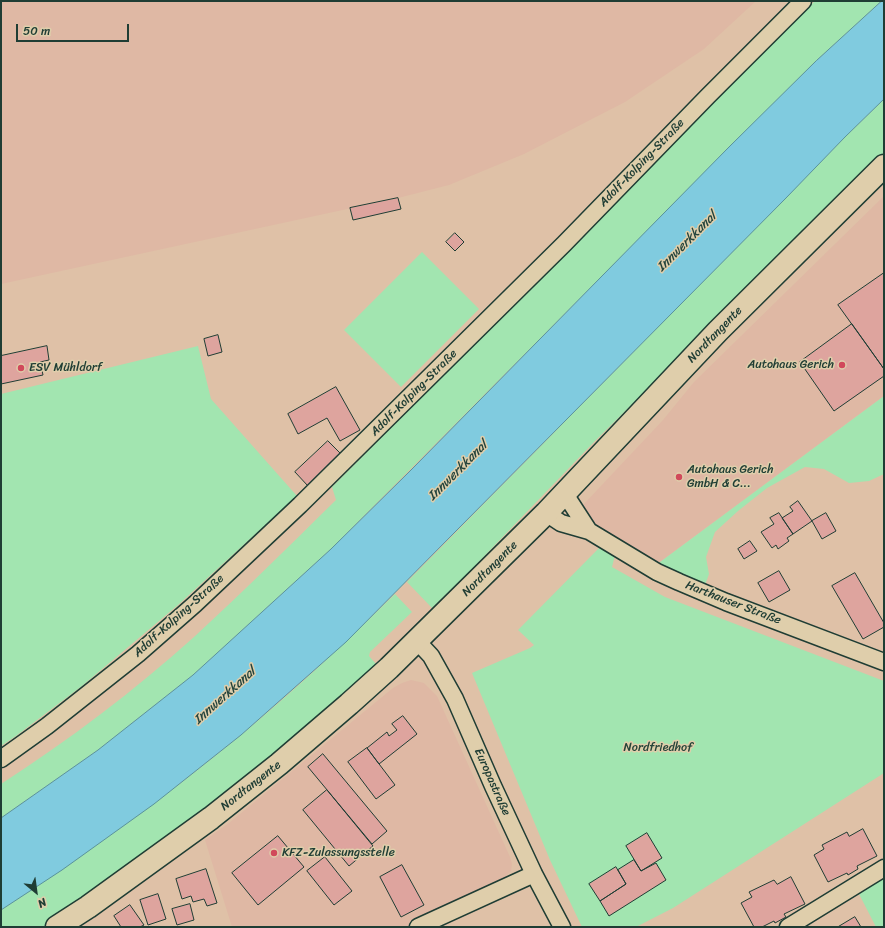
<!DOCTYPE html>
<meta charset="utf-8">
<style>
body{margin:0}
#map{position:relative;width:885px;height:928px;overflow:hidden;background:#dfc1a7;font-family:Sriracha,sans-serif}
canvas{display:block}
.frame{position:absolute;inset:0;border:2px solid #1f3d34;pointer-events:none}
.north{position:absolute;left:16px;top:872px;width:40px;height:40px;-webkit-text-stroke:3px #dfceab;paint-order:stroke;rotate:151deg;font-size:11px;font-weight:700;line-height:16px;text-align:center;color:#1f3d34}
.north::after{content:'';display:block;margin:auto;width:14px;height:18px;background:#1f3d34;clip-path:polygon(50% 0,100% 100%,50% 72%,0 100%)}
.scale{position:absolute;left:16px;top:24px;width:113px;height:18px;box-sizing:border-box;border:2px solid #1f3d34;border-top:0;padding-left:5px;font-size:12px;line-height:14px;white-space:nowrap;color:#1f3d34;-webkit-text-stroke:3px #dfceab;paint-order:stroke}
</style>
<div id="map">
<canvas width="885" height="928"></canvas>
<div class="frame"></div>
<div class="north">N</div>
<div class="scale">50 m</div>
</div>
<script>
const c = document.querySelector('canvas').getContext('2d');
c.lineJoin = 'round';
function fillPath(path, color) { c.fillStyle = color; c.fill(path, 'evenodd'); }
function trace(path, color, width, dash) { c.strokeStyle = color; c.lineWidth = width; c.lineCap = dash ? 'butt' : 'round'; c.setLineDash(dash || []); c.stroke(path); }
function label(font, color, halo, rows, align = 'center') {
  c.font = font + ' Sriracha,sans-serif'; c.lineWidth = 3; c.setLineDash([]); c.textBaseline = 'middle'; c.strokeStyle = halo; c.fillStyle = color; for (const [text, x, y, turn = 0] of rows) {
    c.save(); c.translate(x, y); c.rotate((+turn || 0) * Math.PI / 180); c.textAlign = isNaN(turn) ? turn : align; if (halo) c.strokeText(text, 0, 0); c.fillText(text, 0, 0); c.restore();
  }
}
fillPath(new Path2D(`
 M1,1h755l-52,48 -79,53 -101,52 -75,31 -51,13 -397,86z
 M884,196v200l-228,169 -41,-25 -24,-18 -8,-17 80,-85 31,-38z
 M411,680l13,3 13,13 73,161 2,7 -1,7 -8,8 -97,48h-174l-27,-87 24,-17 164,-135 9,-5z`), '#dfb8a4');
fillPath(new Path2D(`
 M815,1h67l-66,60 -485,488 -138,126 -95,75 -97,68v-34c68,-44 133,-93 193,-147 48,-44 95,-91 142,-137l-4,-13 140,-140 301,-307z
 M884,99v56l-289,286 -126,131 -37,36 -25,-26 438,-445z
 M422,252l57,57 -78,78 -57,-57z
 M198,346l13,53 86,97 -119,109 -96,81 -66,50 -15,10v-352z
 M884,396v78l-15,7 -20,2 -25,-14 -19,-2 -38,21 -29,23 -23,21 -9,25 3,17 -5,14 -48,-23z
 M600,547l15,8 -3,12 53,30 219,84v92l-211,135 -37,19h-54l-32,-67 -78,-187 58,-25 4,-3 -16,-15z
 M395,594l17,18 -42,40 -1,4 7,8 -70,63 -77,64 -169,125 -17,11h-42v-17c83,-55 164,-112 240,-175 53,-44 104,-92 154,-141z
 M884,878v49h-8l-18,-35z`), '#a2e5b0');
const water = new Path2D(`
 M882,1h2v98l-39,38 -59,61 -440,444 -105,93 -87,69 -92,66 -61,40v-92l97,-68 95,-75 138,-126 81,-80 317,-322 87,-86z`);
fillPath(water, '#80cbdf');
trace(water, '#59929b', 1);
const building = new Path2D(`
 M398,198l3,11 -48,11 -3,-12z
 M455,233l9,9 -9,9 -9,-9z
 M884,273v96l-46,-64z
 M852,324l32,45v7l-50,35 -34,-49z
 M218,335l4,17 -14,4 -4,-17z
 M47,346l2,14 -9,2 3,13 -42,9v-28z
 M336,387l24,43 -20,11 -13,-23 -29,16 -10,-20z
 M328,441l13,13 -33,32 -13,-14z
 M798,501l14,20 -19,13 -11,-16 11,-7 -3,-4z
 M779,513l14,21 -6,4 2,3 -11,8 -2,-4 -4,3 -11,-16 13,-8 -4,-6z
 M826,513l10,18 -14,8 -10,-18z
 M750,541l7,10 -13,8 -6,-10z
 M779,571l11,19 -21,12 -11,-19z
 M855,573l29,50v4l-21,12 -31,-53z
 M403,716l14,18 -38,30 -12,-16 20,-16 2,4 8,-6 -5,-6z
 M367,748l28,37 -19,14 -28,-37z
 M323,754l64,77 -15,13 -64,-77z
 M327,790l46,56 -24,20 -46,-56z
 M863,829l14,27 -20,10 1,3 -10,6 -1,-2 -19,9 -14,-27 10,-6 -2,-4 25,-13 2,4z
 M647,833l15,25 -21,13 -15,-25z
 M278,836l26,31 -46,38 -26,-32z
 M325,857l27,34 -18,14 -27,-34z
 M634,860l7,11 15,-8 10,17 -57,36 -9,-15 26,-17 -8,-14z
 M402,865l22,40 -23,12 -21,-40z
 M616,867l10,17 -26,17 -11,-17z
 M206,869l11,34 -10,3 -3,-7 -11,3 -2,-6 -9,3 -6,-20z
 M791,877l14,27 -21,10 2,3 -11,6 -1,-2 -12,6h-8l-13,-24 11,-6 -3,-5 25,-12 3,4z
 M158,894l8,25 -18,6 -8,-25z
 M190,904l4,16 -17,5 -5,-16z
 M130,905l14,20 -4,2h-19l-7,-11z
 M855,917l6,10h-23z`);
fillPath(building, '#dea49e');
trace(building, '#1f3d34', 1);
const minor = new Path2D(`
 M565,494l24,37
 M546,513l15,10 28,8 68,41 22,10 47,20 158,60
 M417,641l14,15 24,43 38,87 41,88 28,53
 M1,759l46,-33 91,-72 57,-50 105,-99 264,-261 144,-148 95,-95
 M418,927l116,-53
 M788,927l96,-59`);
const secondary = new Path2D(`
 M57,927l31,-20 123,-89 68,-54 70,-60 40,-36 157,-155 172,-182 166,-165`);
trace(minor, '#1f3d34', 19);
trace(secondary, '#1f3d34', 25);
trace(minor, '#dfceab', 16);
trace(secondary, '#dfceab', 22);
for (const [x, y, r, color] of [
 [842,365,4,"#d1495b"],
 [21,368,4,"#d1495b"],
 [679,477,4,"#d1495b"],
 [274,853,4,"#d1495b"]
]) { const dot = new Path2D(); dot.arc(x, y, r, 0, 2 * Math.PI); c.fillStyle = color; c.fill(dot); trace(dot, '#dfceab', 1.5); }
label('12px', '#1f3d34', '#dfceab', [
 ["Adolf-Kolping-Straße",642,163,-46],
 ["Nordtangente",715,335,-46],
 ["Adolf-Kolping-Straße",414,393,-45],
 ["Nordtangente",490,569,-45],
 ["Harthauser Straße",733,603,21],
 ["Adolf-Kolping-Straße",179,616,-42],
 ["Europastraße",492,782,66],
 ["Nordtangente",251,786,-38]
]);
label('12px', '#1f3d34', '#dfceab', [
 ["Autohaus Gerich",834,365,"right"],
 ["ESV Mühldorf",29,368],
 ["Autohaus Gerich",687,470],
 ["GmbH & C...",687,484],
 ["KFZ-Zulassungsstelle",282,853]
], 'left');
label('12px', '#26453a', '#dfceab', [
 ["Nordfriedhof",658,748]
]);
label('italic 13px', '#24443d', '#dfceab', [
 ["Innwerkkanal",687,242,-45],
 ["Innwerkkanal",458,471,-45],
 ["Innwerkkanal",225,696,-42]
]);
</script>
